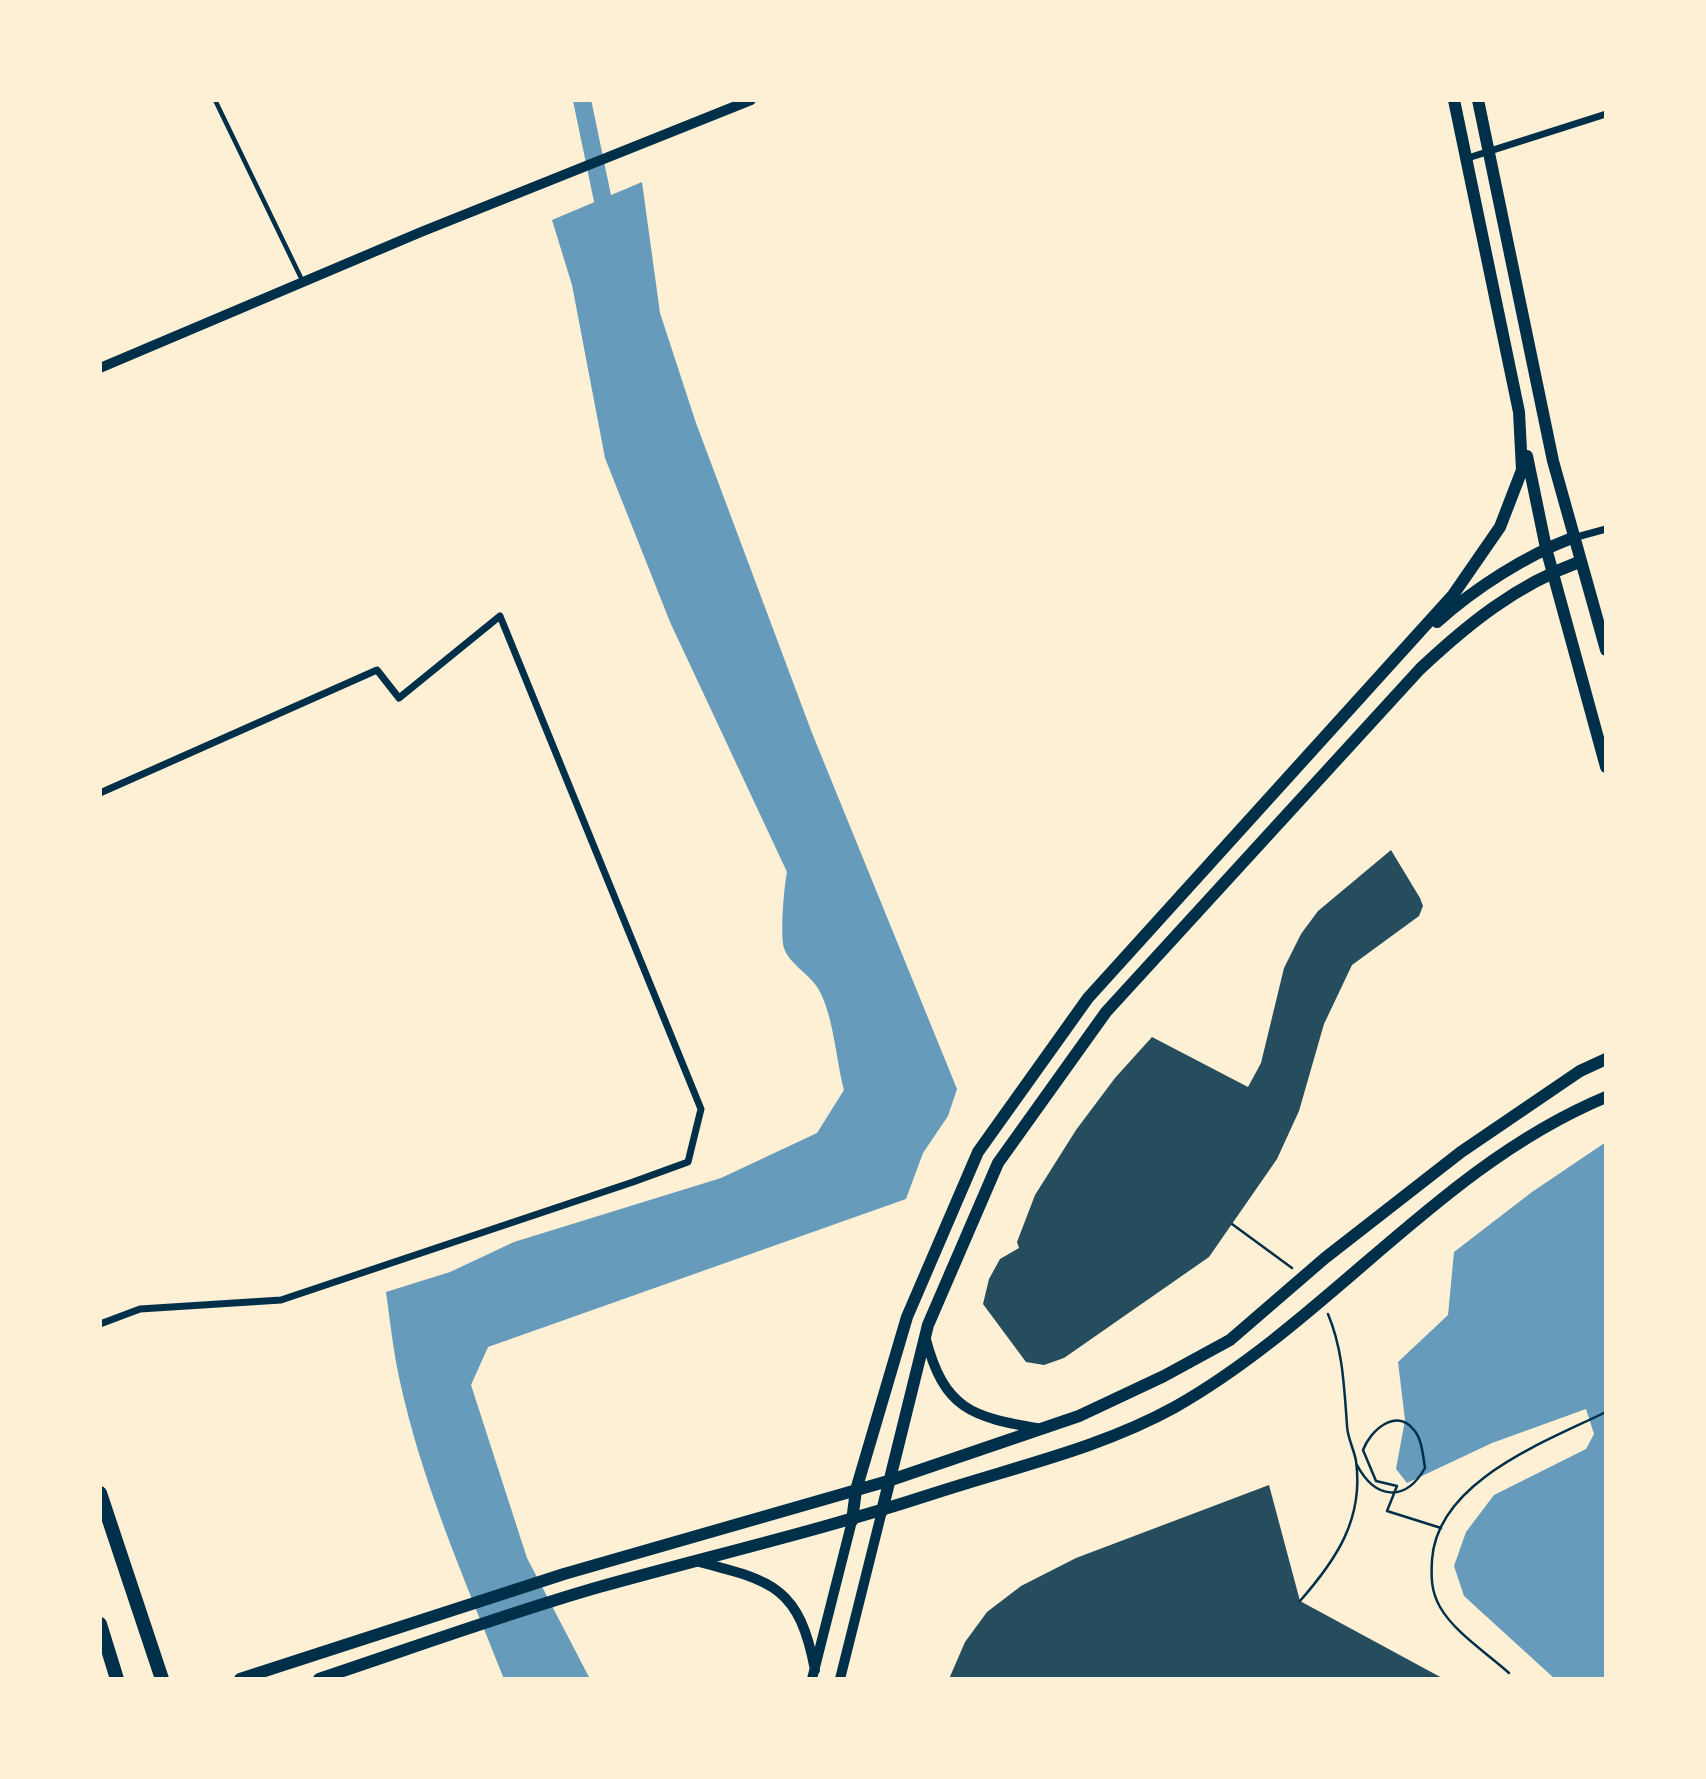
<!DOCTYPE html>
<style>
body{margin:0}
#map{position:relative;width:1706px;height:1779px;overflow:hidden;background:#fdf0d5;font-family:"Crimson Pro",serif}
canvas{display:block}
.frame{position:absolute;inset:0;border:102px solid #fdf0d5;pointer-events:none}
</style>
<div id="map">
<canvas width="1706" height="1779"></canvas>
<div class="frame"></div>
</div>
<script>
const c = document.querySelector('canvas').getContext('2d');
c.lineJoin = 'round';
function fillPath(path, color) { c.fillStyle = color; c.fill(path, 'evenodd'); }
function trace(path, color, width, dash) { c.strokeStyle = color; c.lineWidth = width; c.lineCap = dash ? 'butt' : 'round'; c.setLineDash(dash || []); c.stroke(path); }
fillPath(new Path2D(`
 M642,182l18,131 36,110 116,310 145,356 -9,27 -25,37 -17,46 -418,148 -17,38 56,173 63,121h-86c-39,-99 -83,-198 -105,-302 -6,-28 -9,-57 -13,-85l64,-20 64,-30 207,-64 96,-45 27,-43c-8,-31 -10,-72 -25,-100 -8,-15 -30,-26 -35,-42 -4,-13 0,-62 3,-76l-117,-250 -65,-164 -33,-173 -20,-65z
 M1606,1142v537h-51l-91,-83 -10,-30 12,-34 28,-37 92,-46 8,-15 -8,-25 -94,34 -85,40 -11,-14 9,-49 -7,-58 50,-47 6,-63 78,-60z`), '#669bbc');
trace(new Path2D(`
 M582,100l25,120`), '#669bbc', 18);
fillPath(new Path2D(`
 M1391,850l29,48 3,8 -4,10 -67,49 -28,59 -25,87 -22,48 -68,98 -145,101 -20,7 -18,-3 -43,-58 6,-25 11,-20 19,-11 -2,-6 18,-47 41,-65 39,-52 37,-41 96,50 13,-24 23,-95 17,-34 17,-23z
 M1269,1485l31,116 144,78h-495l16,-37 22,-30 34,-26 55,-28z`), '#264d5e');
trace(new Path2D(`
 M1232,1224l60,44
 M1357,1465c18,34 48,38 68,3 -2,-12 -3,-29 -11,-38 -18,-23 -44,1 -51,20l13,31 21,5 -10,25 54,17
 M1300,1601c36,-41 64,-82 56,-140 -2,-12 -9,-24 -9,-36 -3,-39 -4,-75 -19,-111
 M1509,1673c-22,-20 -54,-40 -69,-66 -9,-16 -9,-30 -8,-47 5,-79 113,-118 174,-148`), '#003049', 2.5);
trace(new Path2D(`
 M215,100l88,182`), '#003049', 4.5);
trace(new Path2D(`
 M1468,158l138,-44
 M1573,538l33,-9
 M100,793l277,-123 22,28 101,-82 201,493 -13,53 -55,20 -352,118 -141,9 -40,15`), '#003049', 7);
trace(new Path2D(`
 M100,368l321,-136 330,-132
 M925,1336c19,74 46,81 117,93
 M696,1561c78,20 103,26 119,109
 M812,1679l40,-158
 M840,1679l42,-168`), '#003049', 10);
trace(new Path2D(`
 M1478,100l75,361 53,189
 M1527,456l19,92 60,219
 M1437,622c38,-34 88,-66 135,-84
 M882,1511l46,-186 70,-162 108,-151 314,-343c48,-45 96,-84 159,-107
 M852,1521l4,-31 51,-173 71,-165 110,-154 365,-403 47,-68 22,-57 -3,-58 -65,-312
 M240,1679l324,-105 324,-93 191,-65 85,-40 66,-36 95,-82 136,-106 119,-81 26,-12
 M319,1679c93,-31 186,-65 280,-92 111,-31 223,-57 333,-93 82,-27 167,-45 243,-87 155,-88 265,-241 431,-310`), '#003049', 12);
trace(new Path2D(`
 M100,1493l62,186
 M100,1624l17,55`), '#003049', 14);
</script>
